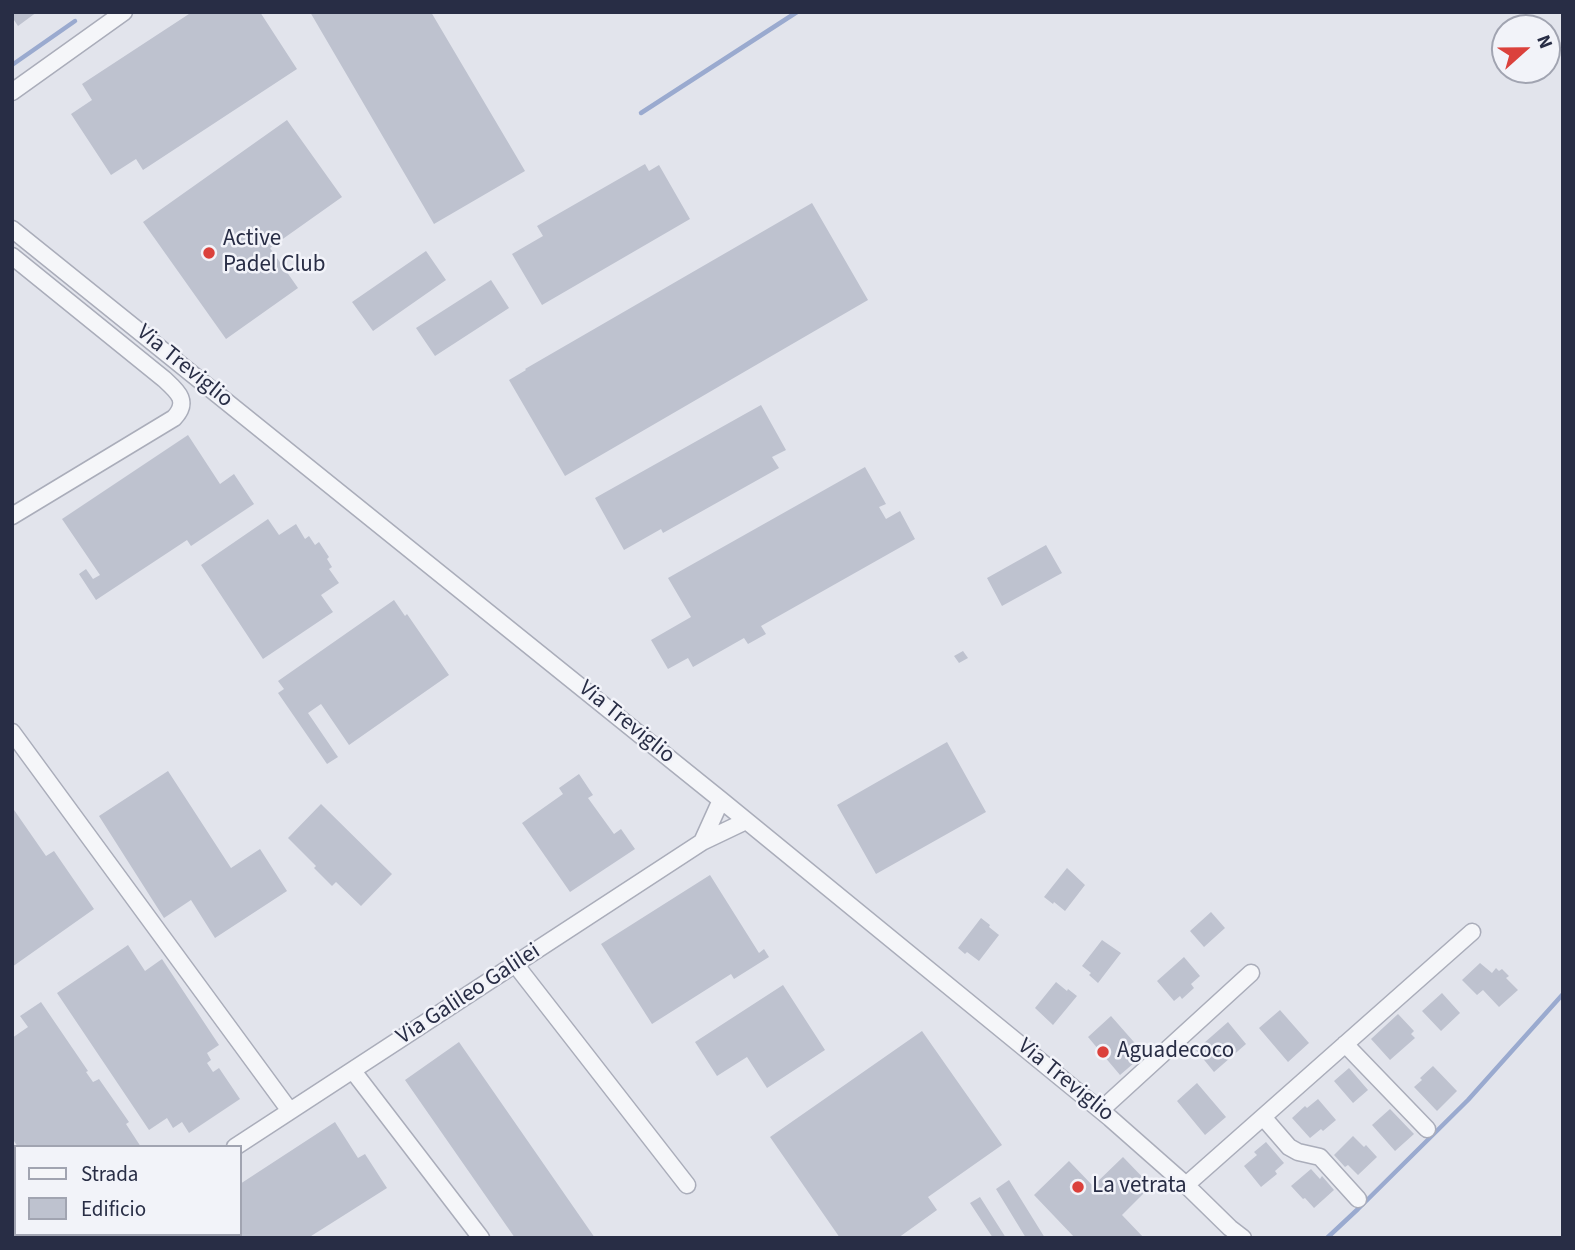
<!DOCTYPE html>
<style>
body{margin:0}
#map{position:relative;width:1575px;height:1250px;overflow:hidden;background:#e2e4ec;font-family:"Source Sans 3",sans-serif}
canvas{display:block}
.frame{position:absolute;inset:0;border:14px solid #282d45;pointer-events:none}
.legend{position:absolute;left:14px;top:1145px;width:228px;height:91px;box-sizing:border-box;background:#f2f3f9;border:2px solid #a1a4b1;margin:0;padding:9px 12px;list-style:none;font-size:21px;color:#282d45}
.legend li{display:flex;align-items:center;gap:14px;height:35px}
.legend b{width:35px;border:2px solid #a1a4b1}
.north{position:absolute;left:1491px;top:14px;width:70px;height:70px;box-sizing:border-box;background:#f2f3f9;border:2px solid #a1a4b1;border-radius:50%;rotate:69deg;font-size:19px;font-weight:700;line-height:28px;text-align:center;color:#282d45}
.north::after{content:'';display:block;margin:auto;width:24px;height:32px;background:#db413c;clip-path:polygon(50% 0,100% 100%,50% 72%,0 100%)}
</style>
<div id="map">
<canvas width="1575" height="1250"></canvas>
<div class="frame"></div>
<ul class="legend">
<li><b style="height:9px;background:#f5f6f9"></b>Strada</li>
<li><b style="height:19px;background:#bec2cf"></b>Edificio</li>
</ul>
<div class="north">N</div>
</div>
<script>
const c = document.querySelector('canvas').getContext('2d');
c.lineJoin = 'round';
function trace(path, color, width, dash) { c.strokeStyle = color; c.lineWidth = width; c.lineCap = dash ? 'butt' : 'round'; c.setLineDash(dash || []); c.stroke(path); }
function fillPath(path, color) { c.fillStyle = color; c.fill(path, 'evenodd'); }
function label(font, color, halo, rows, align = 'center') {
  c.font = font + ' "Source Sans 3",sans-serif'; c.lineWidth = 5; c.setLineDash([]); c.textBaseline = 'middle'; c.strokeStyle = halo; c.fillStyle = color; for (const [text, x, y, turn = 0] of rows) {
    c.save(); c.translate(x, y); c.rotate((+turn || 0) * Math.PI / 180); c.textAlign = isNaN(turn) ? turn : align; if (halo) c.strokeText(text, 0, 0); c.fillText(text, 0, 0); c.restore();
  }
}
trace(new Path2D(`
 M12,65l63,-44
 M641,113l156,-101
 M1327,1238l31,-29 110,-109 95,-106`), '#9aaacf', 4.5);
fillPath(new Path2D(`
 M12,12h25l-19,14 -6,-9z
 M192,12h68l37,57 -154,101 -7,-11 -25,16 -40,-61 21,-14 -10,-16z
 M310,12h121l94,159 -91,53z
 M287,120l55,77 -72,51 28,40 -72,51 -83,-117z
 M645,164l4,7 10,-6 31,54 -148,86 -30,-51 31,-18 -6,-10z
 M812,203l56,97 -303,176 -56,-96 17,-10 -1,-1z
 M426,251l20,29 -73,51 -21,-29z
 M491,280l18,28 -74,48 -19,-28z
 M761,405l25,45 -14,7 7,11 -116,65 -2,-4 -37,21 -29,-52z
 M188,435l32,49 14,-10 20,30 -63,42 -4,-6 -91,60 -17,-26 7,-5 7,10 7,-4 -38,-56z
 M865,467l21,37 -7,3 7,12 14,-8 15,28 -154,87 5,8 -18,10 -4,-6 -51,29 -5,-9 -20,11 -17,-29 40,-23 -23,-39z
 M268,519l11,16 17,-11 9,15 4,-3 6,9 4,-3 10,15 -2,2 5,8 -3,2 10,14 -18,12 12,17 -70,47 -62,-94z
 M1046,545l16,28 -60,33 -15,-28z
 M394,600l11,16 2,-2 42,61 -100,70 -28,-41 -13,9 30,44 -11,7 -49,-71 6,-4 -6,-8z
 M963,651l5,7 -9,5 -5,-7z
 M947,742l39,70 -110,62 -39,-69z
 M168,771l63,97 29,-19 27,42 -72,47 -24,-38 -27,18 -65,-102z
 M579,774l14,21 -5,3 26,36 7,-5 14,20 -65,43 -48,-69 41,-29 -4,-6z
 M321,804l71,70 -31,32 -25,-24 -4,4 -18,-18 2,-2 -28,-28z
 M12,807l34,49 8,-5 40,58 -82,58z
 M1067,868l18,17 -20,26 -11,-9 -1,2 -9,-7z
 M710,875l49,78 5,-4 5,8 -35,22 -3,-5 -79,50 -51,-80z
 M1211,912l14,16 -21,19 -14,-16z
 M981,918l9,7 -1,2 10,8 -20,26 -12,-9 -2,2 -7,-6z
 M1102,940l19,13 -23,30 -9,-8 2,-2 -9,-7z
 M128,945l17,26 17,-12 57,86 -12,8 4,7 -4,3 6,9 6,-4 21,31 -51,34 -7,-11 -9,6 -6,-10 -18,12 -92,-137z
 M1184,957l16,19 -9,8 3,4 -12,11 -2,-3 -6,5 -17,-20z
 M1480,963l12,10 4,-5 3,3 3,-2 7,7 -3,2 12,12 -19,17 -16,-17 -6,5 -15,-15z
 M1056,982l11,9 1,-2 9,7 -24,29 -18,-17z
 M783,985l42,65 -58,38 -20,-31 -30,19 -22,-34z
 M1442,993l18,20 -19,18 -19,-20z
 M41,1002l47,69 -2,1 7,10 6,-3 30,43 -3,2 15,23h-123l-6,-9v-100l16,-11 -8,-11z
 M1280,1010l29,33 -21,19 -29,-34z
 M1398,1014l16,17 -3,3 4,4 -25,22 -19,-21z
 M1111,1016l30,34 -11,9 4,4 -14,12 -32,-38z
 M1228,1022l18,22 -32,28 -18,-22z
 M922,1031l80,114 -74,52 9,13 -39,28h-58l-70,-101z
 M459,1042l136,196h-80l-110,-158z
 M1433,1066l24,25 -20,20 -23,-24 8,-7 -2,-2z
 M1349,1068l19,22 -15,13 -19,-22z
 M1197,1083l29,34 -21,18 -28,-34z
 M1318,1099l18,21 -13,11 -2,-2 -11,9 -18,-20 13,-12 2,2z
 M1390,1109l24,25 -19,17 -23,-26z
 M335,1122l23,36 7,-4 22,34 -79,50h-114l-2,-4h48v-50z
 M1353,1136l11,11 2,-2 11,12 -19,18 -10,-10 -3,2 -11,-12z
 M1266,1142l18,21 -9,8 2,3 -16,13 -17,-21 13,-11 -3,-3z
 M1123,1157l28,29 -29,29 22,23h-69l-41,-43 35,-34 24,25z
 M1311,1169l9,10 2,-3 12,14 -20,18 -9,-10 -2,1 -12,-13z
 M1009,1180l36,58h-19l-30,-49z
 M980,1197l26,41h-13l-23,-35z`), '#bec2cf');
const minor = new Path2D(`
 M12,92l112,-80
 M12,229l709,571 389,318 76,67 44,43 13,10
 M12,256l152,123c13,12 26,22 10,39l-162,98
 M12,732l278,379
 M702,842l19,-42
 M515,964l172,221
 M1345,1044l82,85
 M353,1071l128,167
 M1101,1110l150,-137
 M1263,1117l26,30 9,5 22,5 38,42
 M235,1147l467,-305 44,-21
 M1186,1185l286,-253
 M12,1197l4,4
 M40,1234l2,4
 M145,1234v4
 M98,1238l5,-4`);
trace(minor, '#aaadba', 19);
trace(minor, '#f5f6f9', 16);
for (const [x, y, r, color] of [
 [209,253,7,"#db413c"],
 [1103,1052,7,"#db413c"],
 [1078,1187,7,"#db413c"]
]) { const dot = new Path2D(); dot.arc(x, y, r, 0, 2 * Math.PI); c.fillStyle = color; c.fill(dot); trace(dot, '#f2f3f9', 2.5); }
label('23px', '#282d45', '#f2f3f9', [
 ["Active",223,240],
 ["Padel Club",223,266],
 ["Aguadecoco",1117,1052],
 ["La vetrata",1092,1187]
], 'left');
label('23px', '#282d45', '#f2f3f9', [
 ["Via Treviglio",184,367,39],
 ["Via Treviglio",626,723,39],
 ["Via Galileo Galilei",469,995,-33],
 ["Via Treviglio",1065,1081,39]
]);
</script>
